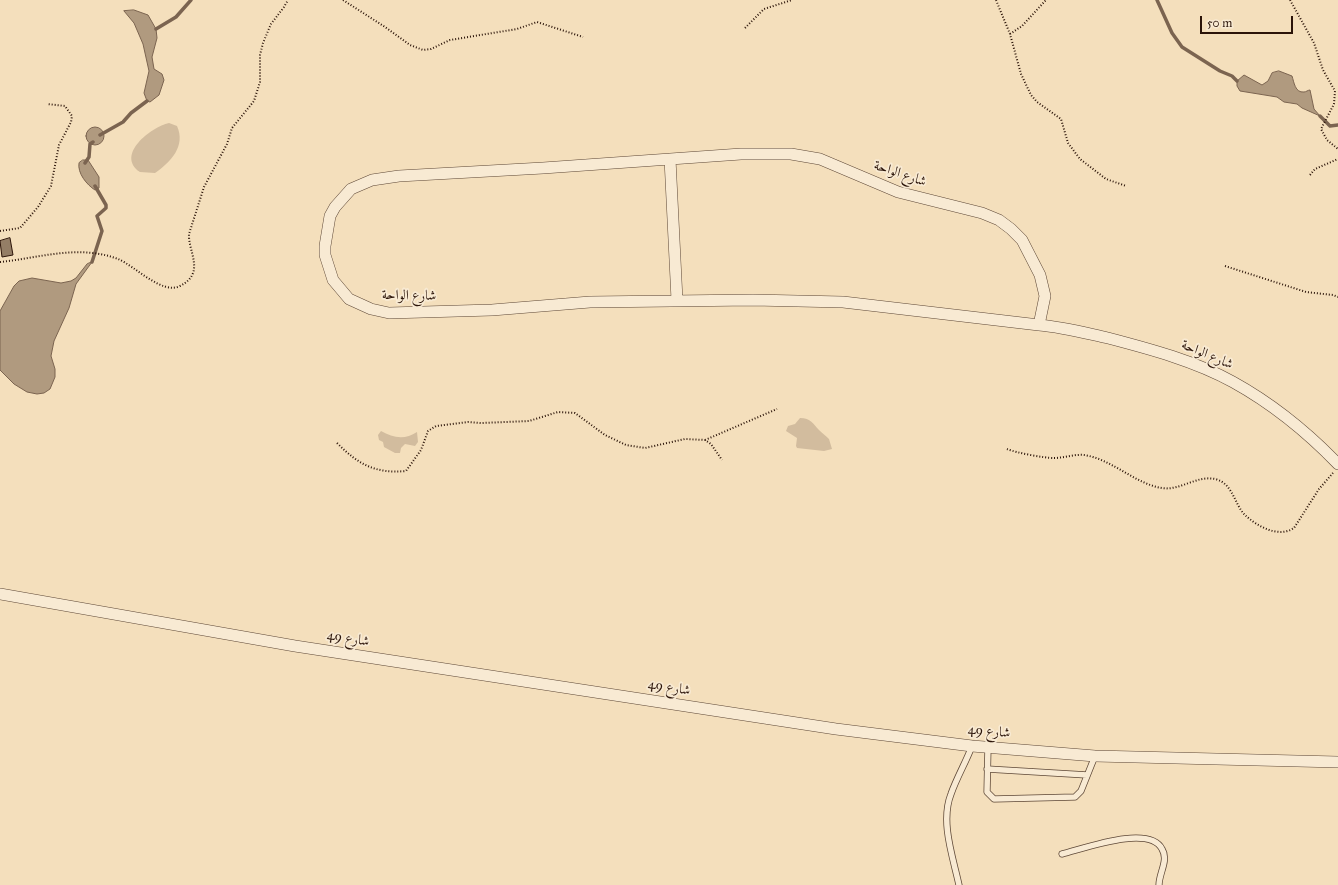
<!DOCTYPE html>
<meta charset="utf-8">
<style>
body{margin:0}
#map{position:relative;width:1338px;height:885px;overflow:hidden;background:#f4dfbc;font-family:"IM FELL Great Primer",serif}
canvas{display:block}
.scale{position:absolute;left:1200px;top:16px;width:93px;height:18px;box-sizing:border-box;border:2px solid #2b1409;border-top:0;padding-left:5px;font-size:12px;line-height:14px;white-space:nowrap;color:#2b1409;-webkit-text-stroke:3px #f8ead3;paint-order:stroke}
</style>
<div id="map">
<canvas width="1338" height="885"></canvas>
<div class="scale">50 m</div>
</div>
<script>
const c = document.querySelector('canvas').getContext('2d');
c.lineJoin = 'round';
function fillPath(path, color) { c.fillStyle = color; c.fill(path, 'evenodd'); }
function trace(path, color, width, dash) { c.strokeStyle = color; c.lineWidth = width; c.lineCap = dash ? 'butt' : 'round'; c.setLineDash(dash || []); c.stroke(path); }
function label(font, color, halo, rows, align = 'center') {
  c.font = font + ' "IM FELL Great Primer",Amiri,serif'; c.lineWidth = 3.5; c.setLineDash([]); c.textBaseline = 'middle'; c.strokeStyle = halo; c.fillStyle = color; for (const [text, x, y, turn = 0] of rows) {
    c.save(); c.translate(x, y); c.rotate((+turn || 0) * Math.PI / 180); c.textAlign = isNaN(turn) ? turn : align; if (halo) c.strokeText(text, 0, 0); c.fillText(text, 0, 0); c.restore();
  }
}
fillPath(new Path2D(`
 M169,123l8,3c9,20 -6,36 -22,47l-15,-1c-25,-17 11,-45 29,-49z
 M800,418c11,0 13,6 19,12 3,3 7,6 10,9l3,10 -8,2 -27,-3 -1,-2 1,-8 -11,-7 2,-5 7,-2z
 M381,431c12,7 24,9 36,1l1,10 -3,4 -10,-2 -4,4 -1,5h-5l-11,-6 -1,-5 -4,-2 -1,-5z`), '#d2bc9e');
const water = new Path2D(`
 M134,10l14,5 8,14 1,9 -5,19 2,12 8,5 2,6 -5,15 -9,7 -3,-1 -3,-8 5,-22 -6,-27 -9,-21 -10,-12z
 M1279,71l13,5c2,6 3,17 12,16 2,0 4,-2 6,-2l4,19 6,7 -18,-8 -5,-4 -13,-2 -7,-5 -37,-6 -3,-5v-5l7,-6 18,10 6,-4 4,-8z
 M86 136a9 9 0 1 1 18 0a9 9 0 1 1-18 0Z
 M83,160h5l11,17v11l-4,2c-8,-5 -18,-17 -16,-27z
 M92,262l-16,22 -7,24 -15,33 -3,15 4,13v8l-5,12 -6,4 -7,1 -10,-2 -13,-8 -14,-14v-59l14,-25 5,-5 13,-3 29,5 10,-2 5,-3 11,-14z`);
fillPath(water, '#b09a7f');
trace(water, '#7b6450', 1);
trace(new Path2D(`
 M1157,0l15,33 10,14 38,24 12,5 5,5
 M156,29l20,-12 15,-17
 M1320,116l10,10 8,-1
 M100,135l23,-13 8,-9 16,-12
 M85,163l4,-6 1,-13 3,-2
 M92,262l10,-31 -5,-15 9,-8v-3l-11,-19`), '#7b6450', 3.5);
const building = new Path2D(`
 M10,238l3,17 -11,2 -2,-16z`);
fillPath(building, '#947e66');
trace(building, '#2b1409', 1);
const service = new Path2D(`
 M988,747l-1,45 7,7 81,-2 6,-6 14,-35
 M987,769l100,6
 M1062,854c21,-5 87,-30 100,-5 7,11 -3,24 -3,36
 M959,885c-6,-28 -19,-63 -8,-91 6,-17 15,-32 21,-48`);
const minor = new Path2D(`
 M670,159l7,141
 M1039,325l6,-29 -5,-21 -18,-35 -11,-11 -12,-9 -17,-7 -84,-21 -78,-33 -29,-5h-50l-198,14 -144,8 -27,4 -21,9 -16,18 -5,9 -5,30v9l8,25 16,19 22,10 18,4 103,-3 98,-8 163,-2 90,2 196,23c24,2 46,8 69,13 42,11 87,23 125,44 38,21 76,52 105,82
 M0,594l295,52 541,83 136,17 123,10 243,6`);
trace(service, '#5d4736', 7);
trace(minor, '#5d4736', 12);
trace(new Path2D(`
 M343,0l42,27 25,18 13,5 8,-1 19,-9 67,-11 20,-7 46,15
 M996,0l14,34 11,40 10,21 6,7 24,17 7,24 12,16 26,20 20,7
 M1290,0l24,43 9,27 12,21 -1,13 -13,25 6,11 11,9
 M745,28l19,-19 28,-9
 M1010,34l12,-8 24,-26
 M1310,175l5,-6 23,-10
 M0,231l20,-3 18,-21 13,-21 8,-41 12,-23 1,-6 -7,-10 -18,-2
 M0,262c40,-4 78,-18 118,-3 17,7 44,36 62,27 26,-13 8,-34 9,-52l15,-47 23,-43 5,-16 22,-27 6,-19v-27l3,-12 8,-19 13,-17 4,-7
 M1225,266l81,26 27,3 5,2
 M705,440l72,-31
 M337,443c21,21 38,31 69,28l15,-21 7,-19 8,-5 32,-4 13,1 48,-2 29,-9 17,1 30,22 21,10 19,3 40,-9 20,1 6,4 11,16
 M1007,449c10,4 37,9 47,9 10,0 20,-4 30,-3 28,4 51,29 78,33 18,3 35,-13 53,-9 18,4 19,25 30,36 13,12 34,23 49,13l25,-39 14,-16`), '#2b1409', 2, [1, 2]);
trace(service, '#f8ead3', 5.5);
trace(minor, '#f8ead3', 11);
label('14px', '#2b1409', '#f8ead3', [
 ["شارع الواحة",900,174,19],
 ["شارع الواحة",409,296,1],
 ["شارع الواحة",1207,355,23],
 ["شارع 49",348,639,9],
 ["شارع 49",669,688,9],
 ["شارع 49",989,732,5]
]);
</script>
